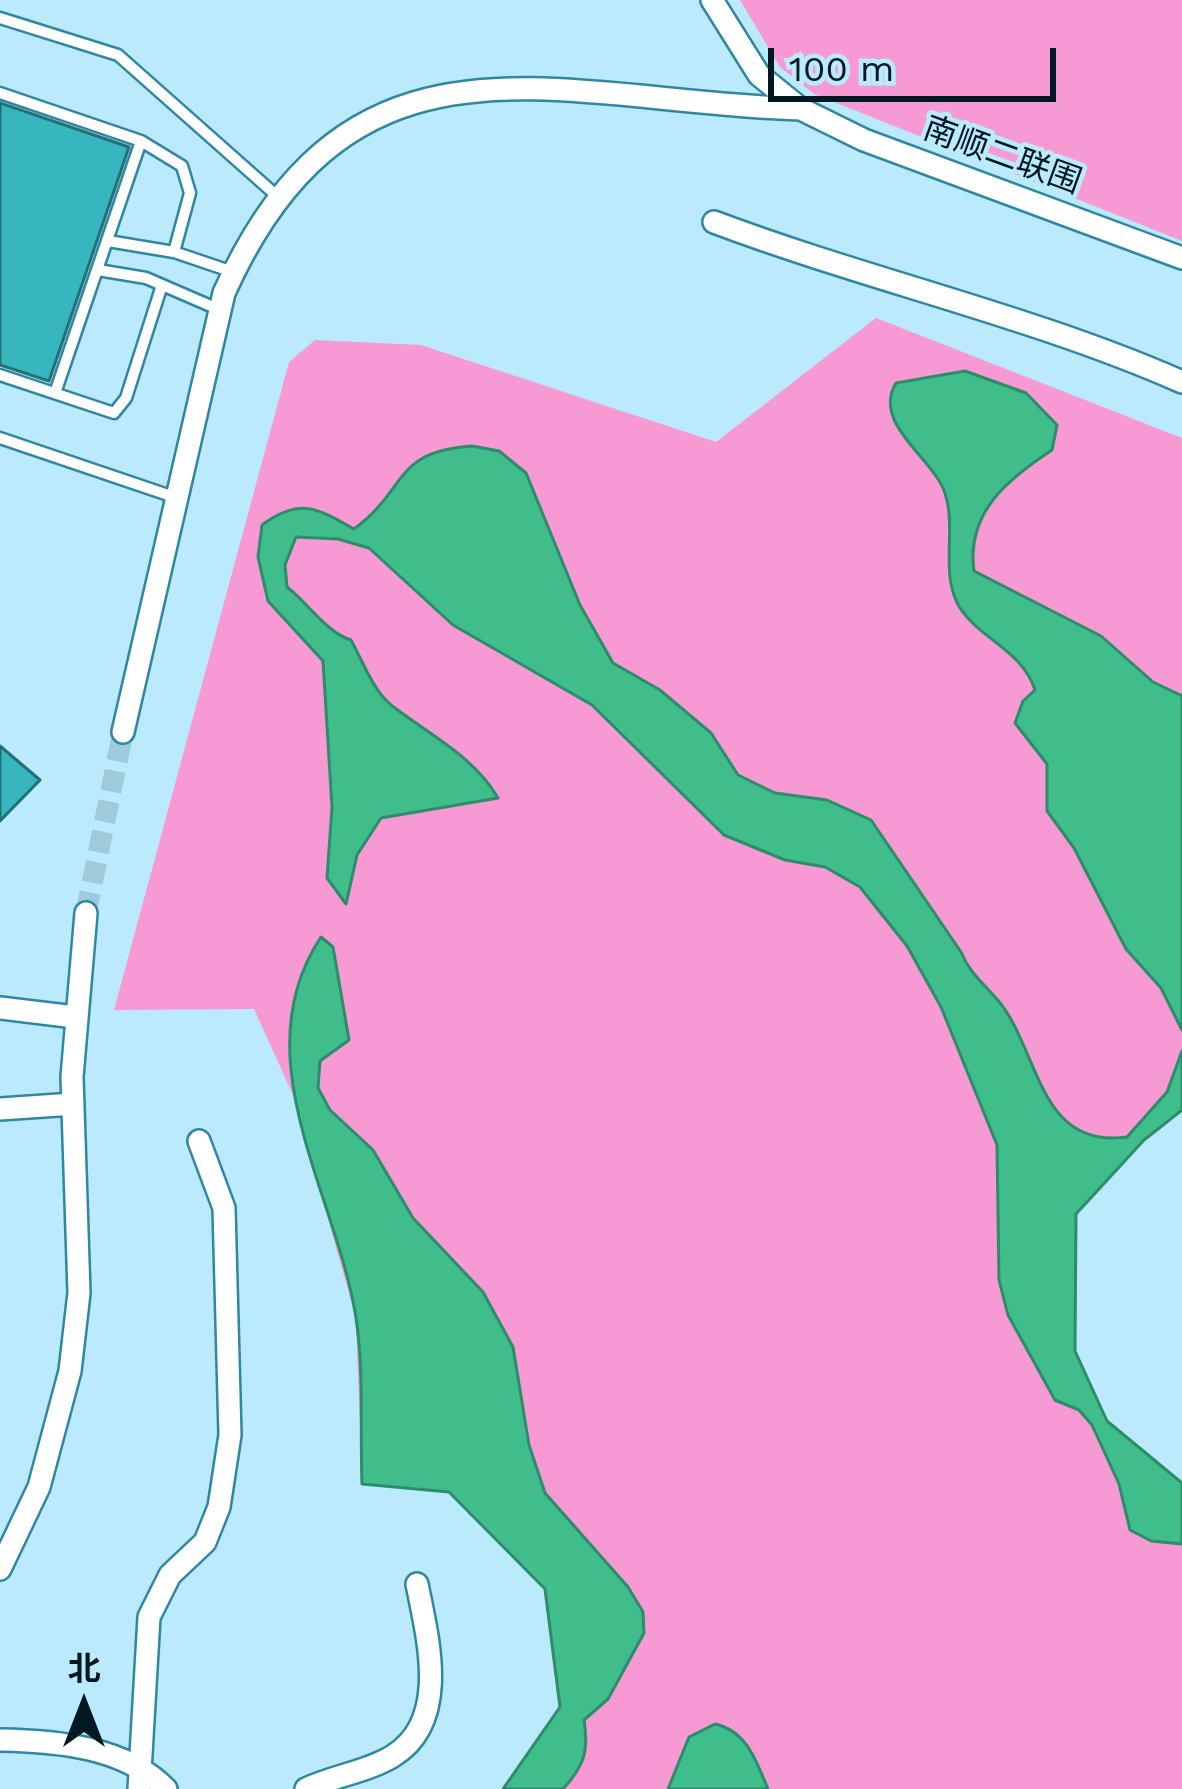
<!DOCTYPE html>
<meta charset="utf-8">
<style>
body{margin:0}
#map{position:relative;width:1182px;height:1789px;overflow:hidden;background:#baeafc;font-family:"Work Sans","Noto Sans SC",sans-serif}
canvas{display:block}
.north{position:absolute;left:24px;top:1645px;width:120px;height:120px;-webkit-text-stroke:9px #baeafc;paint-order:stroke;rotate:0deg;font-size:33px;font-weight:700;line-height:48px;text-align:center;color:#001821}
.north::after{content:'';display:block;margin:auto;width:42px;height:54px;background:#001821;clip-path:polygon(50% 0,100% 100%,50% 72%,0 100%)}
.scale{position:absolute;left:768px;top:48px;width:288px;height:54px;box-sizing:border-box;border:6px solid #001821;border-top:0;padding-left:15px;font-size:36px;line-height:42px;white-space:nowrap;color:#001821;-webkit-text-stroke:9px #baeafc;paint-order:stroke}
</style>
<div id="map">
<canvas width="1182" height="1789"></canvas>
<div class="north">北</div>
<div class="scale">100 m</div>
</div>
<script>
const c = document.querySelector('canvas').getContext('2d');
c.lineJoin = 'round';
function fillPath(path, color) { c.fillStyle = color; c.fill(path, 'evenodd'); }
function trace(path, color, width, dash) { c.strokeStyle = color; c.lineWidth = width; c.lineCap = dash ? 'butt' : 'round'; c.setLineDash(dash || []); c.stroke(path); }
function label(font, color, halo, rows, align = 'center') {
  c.font = font + ' "Work Sans","Noto Sans SC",sans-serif'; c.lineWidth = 9; c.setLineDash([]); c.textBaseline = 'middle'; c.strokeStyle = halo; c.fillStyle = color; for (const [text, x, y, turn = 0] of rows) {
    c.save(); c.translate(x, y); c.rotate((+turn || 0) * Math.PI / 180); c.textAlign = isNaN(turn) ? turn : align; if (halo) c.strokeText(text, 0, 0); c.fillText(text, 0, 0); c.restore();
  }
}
fillPath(new Path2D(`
 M740,0h442v241l-368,-147 -34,-27z
 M876,318l306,120v672l-38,30 -68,74 -1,136 32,71 75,62v306h-679l57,-82 -11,-114 -100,-101 -87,-8 -6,-166 -63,-223 -39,-86 -140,1 175,-648 26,-22 106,5 295,97z`), '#f799d3');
const water = new Path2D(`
 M965,371l61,22 31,32 -5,25c-44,29 -86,62 -78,121l127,65 52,46 29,14v334l-21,-42 -35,-39 -52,-101 -27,-37v-47l-32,-41 8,-22 12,-11c-13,-40 -54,-50 -75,-82 -22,-35 -1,-83 -17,-120 -13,-31 -71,-66 -47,-105z
 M472,446l27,5 27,22 54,132 33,58 47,27 51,43 27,42 37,18 52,7 44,20 90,132c10,24 25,33 40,52 39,52 39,145 126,133l40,-45 15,-41v59l-38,30 -68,74 -1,137 32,70 75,62v61l-31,-3 -21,-11 -11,-46 -27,-59 -13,-15 -24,-10 -47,-85 -9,-35 -2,-135 -56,-138 -34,-61 -47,-59 -35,-20 -40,-7 -61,-25 -132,-130 -139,-80 -84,-77 -31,-9 -42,-2 -11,28 2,22c21,16 40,46 64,53 11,20 22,50 40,65 37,29 83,51 107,93l-117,20 -24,37 -11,49 -19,-26 5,-71 -9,-146 -55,-60 -10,-44 4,-32c37,-27 54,-18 92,4 55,-40 37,-77 118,-83z
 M321,937l12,10 16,93 -29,21 -2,27 12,22 43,40 40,68 70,74 30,55 16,98 16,48 83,94 15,25 1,21 -36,66 -24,21c5,32 0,46 -21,69h-60l57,-82 -15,-118 -96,-97 -87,-8c-2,-54 2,-113 -6,-166 -19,-123 -115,-261 -35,-381z
 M715,1724c32,7 41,37 53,65h-100l21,-52z`);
fillPath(water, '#3fbe8b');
trace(water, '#2c8c6b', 3);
const building = new Path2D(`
 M0,103l129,44 -80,234 -49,-16z
 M0,746l40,34 -40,41z`);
fillPath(building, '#38b6c0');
trace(building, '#237076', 3);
trace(new Path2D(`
 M86,913l37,-181`), '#9ecadb', 21, [21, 10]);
const lane = new Path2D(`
 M0,18l118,37 159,141
 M0,93l141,48 41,25 8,27 -16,59
 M108,241l66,11 59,20
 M98,270l48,8 74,32
 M0,375l114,38 12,-15 36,-113
 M55,393l86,-252
 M0,438l177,60`);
const street = new Path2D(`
 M712,0l47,75 42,34 63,31 318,118
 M714,222c154,58 318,94 468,160
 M123,732l101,-439c127,-283 332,-192 577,-184
 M0,1008l75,9
 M0,1109l73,-5
 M0,1569l39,-82 31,-116 9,-78 -7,-216 14,-164
 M0,1740c58,1 125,7 166,49
 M139,1789l10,-172 21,-42 35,-33 14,-35 11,-72 -6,-227 -25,-67
 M306,1789c27,-13 61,-17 87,-33 57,-35 35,-117 24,-172`);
trace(lane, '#2f87a3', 15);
trace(street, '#2f87a3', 26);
trace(lane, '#fff', 10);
trace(street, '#fff', 21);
label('33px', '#001821', '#baeafc', [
 ["南顺二联围",1002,156,20]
]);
</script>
